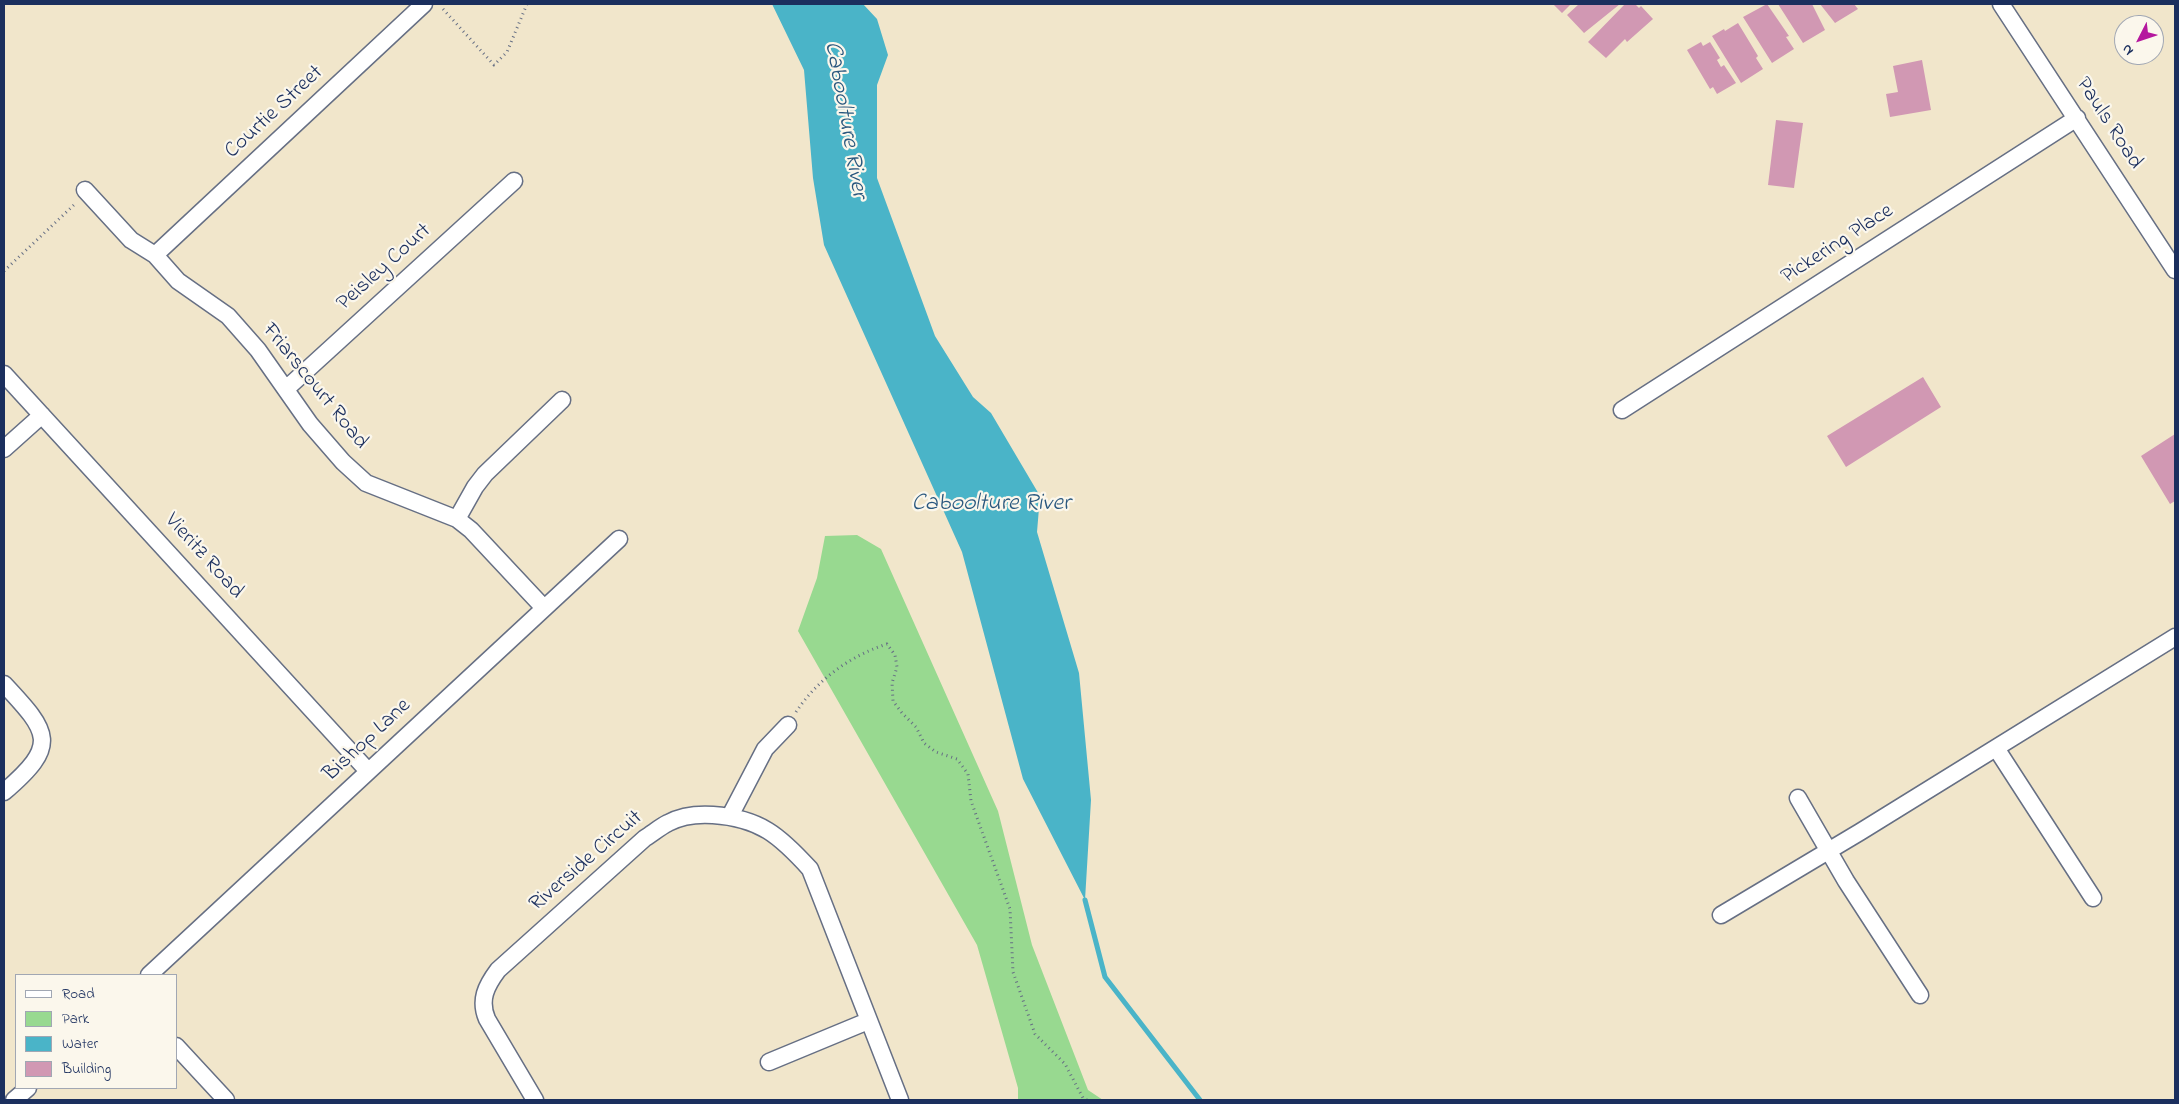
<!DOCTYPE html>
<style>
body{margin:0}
#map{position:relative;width:2179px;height:1104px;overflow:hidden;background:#f1e6cb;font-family:"Indie Flower",sans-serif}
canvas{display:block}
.frame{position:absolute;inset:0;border:5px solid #1b2f5e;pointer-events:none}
.legend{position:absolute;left:15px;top:974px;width:162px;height:115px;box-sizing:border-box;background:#fbf7ec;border:1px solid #a1a7b3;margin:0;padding:6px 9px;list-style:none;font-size:15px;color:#1b2f5e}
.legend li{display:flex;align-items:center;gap:10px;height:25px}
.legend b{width:25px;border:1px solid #a1a7b3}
.north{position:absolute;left:2114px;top:15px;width:50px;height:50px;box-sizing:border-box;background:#fbf7ec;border:1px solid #a1a7b3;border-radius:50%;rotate:229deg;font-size:14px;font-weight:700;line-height:20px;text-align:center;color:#1b2f5e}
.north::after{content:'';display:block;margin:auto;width:18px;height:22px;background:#b5179e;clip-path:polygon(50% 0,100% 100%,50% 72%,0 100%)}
</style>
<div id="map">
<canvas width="2179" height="1104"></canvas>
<div class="frame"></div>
<ul class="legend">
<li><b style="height:6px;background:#fff"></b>Road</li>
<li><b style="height:14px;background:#98d990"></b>Park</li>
<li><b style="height:14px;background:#4ab4c8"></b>Water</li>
<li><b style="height:14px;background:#d198b3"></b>Building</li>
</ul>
<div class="north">N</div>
</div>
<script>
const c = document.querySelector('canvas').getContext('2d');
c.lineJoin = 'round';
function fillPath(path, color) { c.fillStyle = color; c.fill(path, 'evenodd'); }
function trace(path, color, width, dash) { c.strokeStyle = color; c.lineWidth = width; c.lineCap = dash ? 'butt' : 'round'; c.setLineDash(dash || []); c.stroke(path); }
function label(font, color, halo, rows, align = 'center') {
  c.font = font + ' "Indie Flower",sans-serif'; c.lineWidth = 4.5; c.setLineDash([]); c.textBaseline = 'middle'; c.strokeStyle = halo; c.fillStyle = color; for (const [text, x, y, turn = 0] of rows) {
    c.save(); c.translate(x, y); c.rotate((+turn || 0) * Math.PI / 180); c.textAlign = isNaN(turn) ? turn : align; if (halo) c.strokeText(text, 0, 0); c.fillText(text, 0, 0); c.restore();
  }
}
fillPath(new Path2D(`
 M857,535l24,14 117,262 34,134 56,145 15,10h-85v-12l-41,-143 -179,-314 19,-53 8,-42z`), '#98d990');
fillPath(new Path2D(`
 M772,4h91l14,15 11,36 -11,30v93l58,158 38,61 18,16 49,83 -3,36 42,141 12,127 -6,100 -62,-121 -61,-227 -138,-307 -11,-67 -9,-108z`), '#4ab4c8');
trace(new Path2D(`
 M1085,900l20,77 95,123`), '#4ab4c8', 5);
fillPath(new Path2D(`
 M1553,4h18l-9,9z
 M1579,4h41l-36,29 -17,-18z
 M1625,4h10l4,4 2,-2 12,13 -26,23 -2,-3 -19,19 -18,-16z
 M1767,4l22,32 -3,1 8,12 -22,14 -29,-46z
 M1778,4h34l13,26 -22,13z
 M1820,4h34l4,5 -23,14z
 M1738,23l20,33 -2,2 7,11 -22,14 -29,-47 12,-7 1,2z
 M1701,42l2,4 7,-4 10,16 -3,2 4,7 3,-2 12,18 -19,11 -4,-7 -3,2 -23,-39z
 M1922,60l9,50 -41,7 -4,-23 12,-2 -5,-26z
 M1776,120l27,3 -9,65 -26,-3z
 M1923,377l18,30 -95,60 -19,-31z
 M2175,434v67l-5,3 -29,-48z`), '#d198b3');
const minor = new Path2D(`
 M2001,4l174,266
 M85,190l46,50 24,15 23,26 50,35 30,34 52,74 33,38 23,21 91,36 14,11 73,78
 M155,255l269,-251
 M4,374l364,397
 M286,389l228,-208
 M1622,410l455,-292
 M4,449l38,-34
 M457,519l18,-32 10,-13 77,-74
 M4,684c46,49 55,61 0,108
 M1996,748l97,150
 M1798,798l48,83 74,114
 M730,816l35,-67 23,-24
 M1721,915l139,-83 315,-195
 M149,975l470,-436
 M176,1046l50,54
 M769,1062l99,-41
 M14,1100l14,-12
 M535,1100l-48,-81c-8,-19 -1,-33 11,-49l147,-132c8,-5 15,-11 23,-15 13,-7 30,-9 45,-8 47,3 67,21 97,54l90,231`);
trace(minor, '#666f84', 19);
trace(new Path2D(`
 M443,9l51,56 13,-13 20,-48
 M4,271l72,-68
 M796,712c22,-33 54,-56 91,-68l8,11 2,12 -5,16 1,18 9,12 14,14 8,16 12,9 21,7 11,15 3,27 39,108 3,63 22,62 30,30 18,34 4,2`), '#666f84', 3, [1, 4]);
trace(minor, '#fff', 16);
label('22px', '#1b2f5e', '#fbf7ec', [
 ["Courtie Street",275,113,-43],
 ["Pauls Road",2108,124,57],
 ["Pickering Place",1838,245,-33],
 ["Peisley Court",385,268,-42],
 ["Friarscourt Road",314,387,51],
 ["Vieritz Road",203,557,48],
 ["Bishop Lane",368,741,-43],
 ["Riverside Circuit",587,862,-41]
]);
label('italic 24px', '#29577e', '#fbf7ec', [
 ["Caboolture River",844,120,80],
 ["Caboolture River",991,505]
]);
</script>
